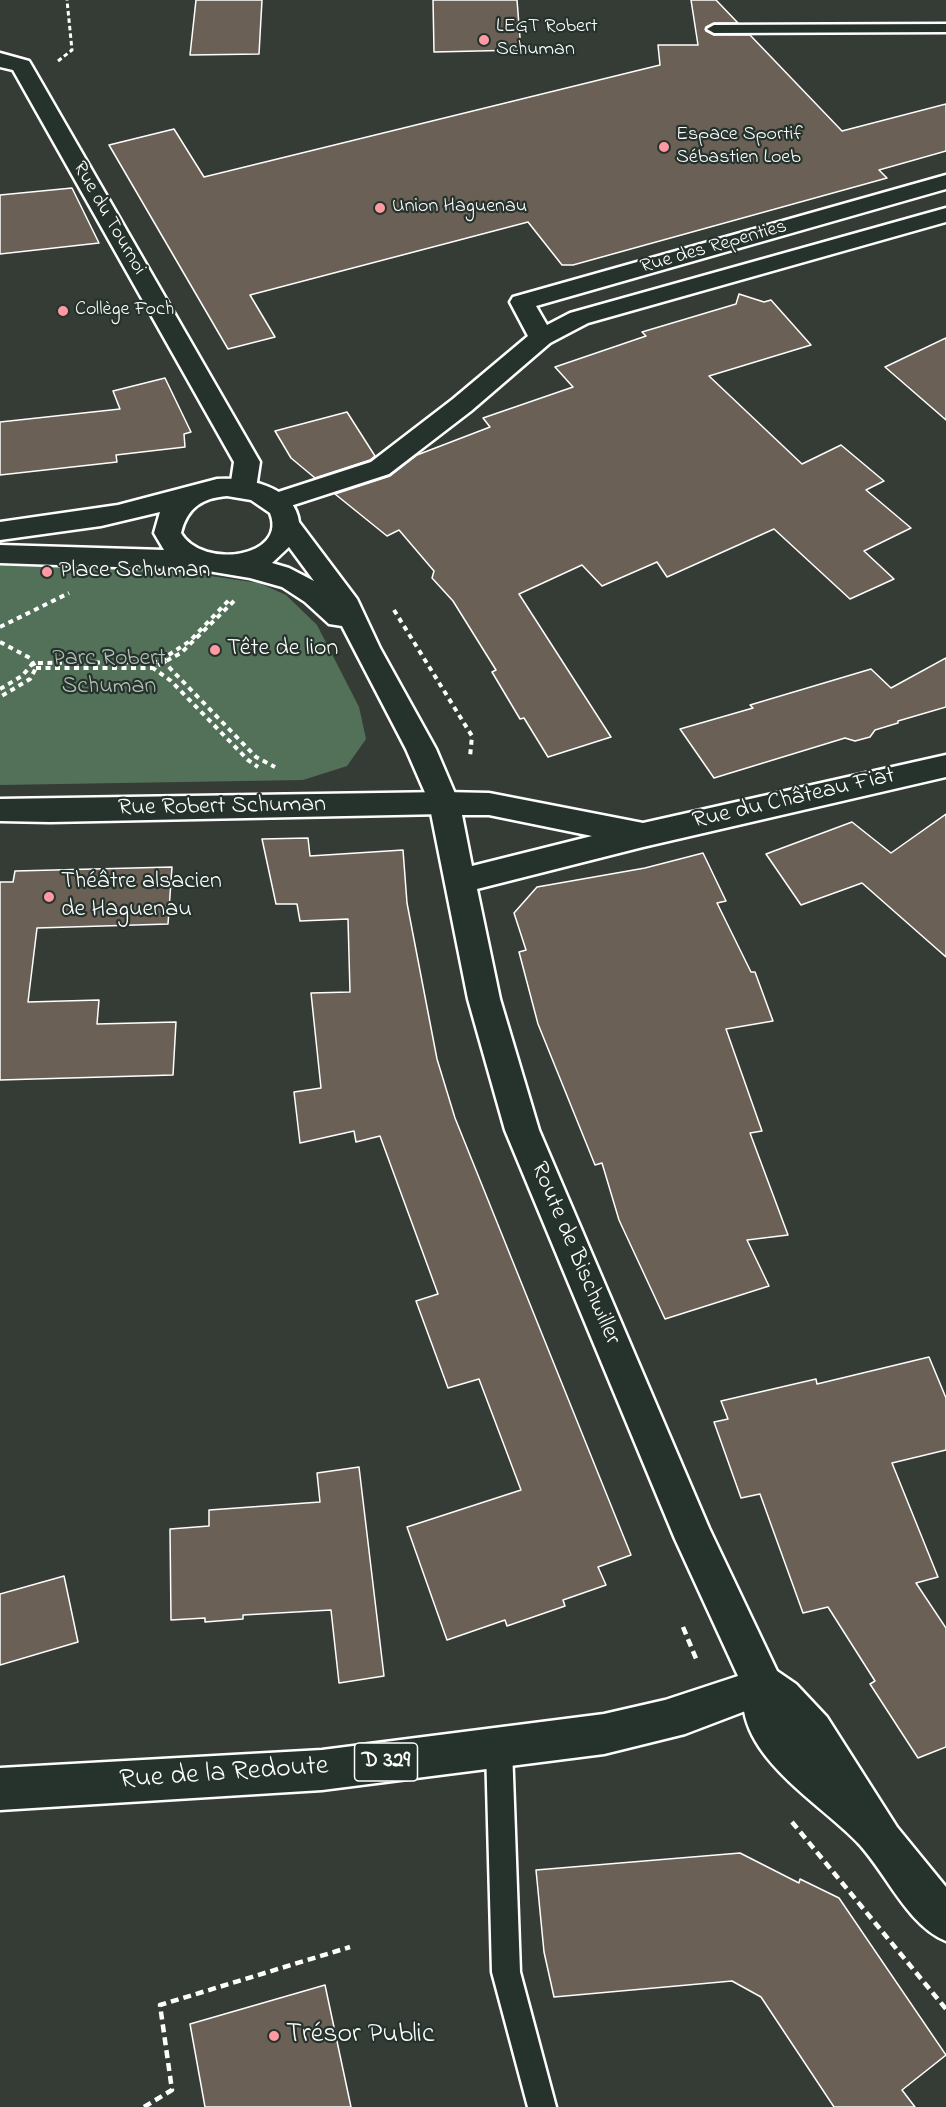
<!DOCTYPE html>
<meta charset="utf-8">
<style>
body{margin:0}
canvas{display:block;background:#343c35}
</style>
<canvas width="946" height="2107"></canvas>
<script>
const c = document.querySelector('canvas').getContext('2d');
c.lineJoin = 'round';
function fillPath(path, color) { c.fillStyle = color; c.fill(path, 'evenodd'); }
function trace(path, color, width, dash) { c.strokeStyle = color; c.lineWidth = width; c.lineCap = dash ? 'butt' : 'round'; c.setLineDash(dash || []); c.stroke(path); }
function label(font, color, halo, rows, align = 'center') {
  c.font = font + ' "Indie Flower",sans-serif'; c.lineWidth = 4.5; c.setLineDash([]); c.textBaseline = 'middle'; c.strokeStyle = halo; c.fillStyle = color; for (const [text, x, y, turn = 0] of rows) {
    c.save(); c.translate(x, y); c.rotate((+turn || 0) * Math.PI / 180); c.textAlign = isNaN(turn) ? turn : align; if (halo) c.strokeText(text, 0, 0); c.fillText(text, 0, 0); c.restore();
  }
}
fillPath(new Path2D(`
 M0,565h88l66,3 105,15 27,12 31,30 42,82 7,32 -19,27 -44,14 -303,5z`), '#537159');
const building = new Path2D(`
 M196,0h66l-3,54 -69,1z
 M433,0h84l4,50 -87,2z
 M691,0h25l22,23h-24l-8,4v4l8,4h36l92,96 104,-27v47l-67,19 8,8 -314,87h-11l-34,-43 -278,73 25,42 -47,12 -119,-204 65,-16 30,48 456,-112 -2,-20h40z
 M72,188l27,55 -99,11v-59z
 M739,294l25,8 7,-2 40,45 -102,31 93,88 39,-19 43,36 -18,9 45,38 -47,23 30,28 -44,20 -76,-70 -107,48 -10,-15 -55,24 -20,-21 -63,29 92,143 -63,20 -24,-39 -4,1 -28,-47 4,-2 -43,-69 -21,-23 2,-7 -35,-41 -12,6 -52,-42 55,-18 27,-21 73,-28 -7,-9 90,-31 -18,-20 91,-31 -4,-4 94,-28z
 M946,338v82l-61,-53z
 M165,378l26,54 -7,2 1,13 -69,8 1,7 -117,13v-53l120,-13 -7,-18z
 M347,412l28,44 -5,4 -55,18 -24,-20 -16,-27z
 M946,658v49l-48,14v2l-23,7 -5,7 -15,4 -10,-3 -131,40 -34,-49 73,-21 -3,-3 121,-36 20,19z
 M946,814v143l-84,-74 -61,22 -35,-51 86,-32 39,31z
 M308,838l2,18 93,-6 4,53 30,156 18,59 176,437 -33,12 8,18 -43,15 2,6 -58,20 -2,-6 -58,20 -40,-113 114,-37 -42,-111 -31,9 -32,-87 22,-7 -58,-158 -24,6 -2,-11 -54,12 -6,-51 27,-4 -10,-95 39,-1 -2,-73 -48,2 -3,-17h-21l-14,-65z
 M703,853l23,48 -9,2 34,69h4l18,49 -47,8 36,102 -12,2 38,102 -41,5 22,46 -104,33 -46,-99 -17,-57 -7,2 -57,-141 -19,-72 7,-2 -12,-37 23,-26 108,-19z
 M172,867l-4,57 -131,4 -9,74 71,-2 -2,24 79,-2 -3,53 -173,5v-198h13l2,-11z
 M929,1357l17,41v52l-54,13 46,114 -22,6 30,45v119l-28,11 -48,-74 5,-3 -47,-74 -25,6 -43,-119 -19,4 -27,-76 14,-3 -7,-18 95,-22 1,5z
 M359,1467l25,209 -45,7 -8,-73 -88,5v4l-38,3v-4l-34,2 -1,-91 39,-3v-16l111,-8 -3,-29z
 M64,1576l14,66 -78,23v-71z
 M740,1853l59,30 1,-4 39,19 107,157 -44,35 13,17h-81l-73,-110 -29,-16 -178,16 -10,-45 -8,-82z
 M325,1985l26,122h-146l-15,-83z`);
fillPath(building, '#6b6055');
trace(building, '#fff', 1.5);
const lane = new Path2D(`
 M946,24v8l-232,1 -7,-4 7,-4z
 M499,1735l9,4 4,9 8,224 36,135h-28l-36,-135 -6,-224 4,-9z`);
const street = new Path2D(`
 M0,53l29,8 3,5 228,396 -4,26 -4,6 -9,3 -9,-3 -4,-6 4,-26 -221,-392 -13,-3z
 M946,175v14l-410,117 11,19 23,-12 376,-105v14l-358,101 -38,20 -79,68 -82,63 -114,37 -9,-3 -4,-6 4,-6 105,-34 82,-63 75,-63 -18,-34 3,-5z
 M444,792l11,3 4,8 -4,8 -11,3 -394,8 -50,-1v-22z`);
const secondary = new Path2D(`
 M217,479c29,-2 78,7 82,43l58,77 23,49 56,101 23,54 -4,8 -11,3 -11,-3 -27,-62 -64,-123 -13,-2 -24,-22 -23,-15 -32,-9 -48,-8 -202,-7v-18l164,5 -10,-17 6,-21 -59,14 -101,14v-18l118,-17zM227,496l24,4 19,13c18,44 -67,57 -89,20 6,-25 21,-35 46,-37zM289,547l25,34 -25,-13 -17,-5z
 M763,1665l14,6 19,13 31,33 70,110 49,60v54c-38,-15 -60,-68 -87,-97 -42,-45 -141,-98 -110,-173z`);
const primary = new Path2D(`
 M946,755v22l-303,70 -166,42 23,110 39,131 170,398 68,143 6,14 -6,14 -92,35 -81,20 -282,36 -322,20v-42l322,-18 282,-36 61,-14 73,-24 -63,-137 -170,-409 -37,-131 -39,-196 4,-8 11,-3 45,1 154,30zM462,815h27l103,21 -120,30z`);
trace(lane, '#fff', 5);
trace(street, '#fff', 5);
trace(secondary, '#fff', 5);
trace(primary, '#fff', 5);
trace(new Path2D(`
 M58,61l14,-11 -5,-50`), '#fff', 3, [4.5, 3]);
trace(new Path2D(`
 M234,601l-53,52 -28,15 18,13 77,79 10,7
 M394,610l78,126 -2,21
 M0,627l69,-34
 M0,642l30,16 6,10 -6,11 -30,18
 M164,662v-4l26,-17 39,-41
 M36,668h117
 M0,689l22,-13 11,-13 131,-1 92,95 19,10`), '#fff', 4, [5, 4.5]);
trace(new Path2D(`
 M683,1627l14,34
 M792,1822l154,187
 M144,2107l28,-17 -12,-85 190,-58`), '#fff', 4.5, [8, 5]);
fillPath(lane, '#26332d');
fillPath(street, '#26332d');
fillPath(secondary, '#26332d');
fillPath(primary, '#26332d');
for (const [x, y, r, color] of [
 [484,40,6,"#ff9aa2"],
 [664,147,6,"#ff9aa2"],
 [380,208,6,"#ff9aa2"],
 [63,311,6,"#ff9aa2"],
 [47,572,6,"#ff9aa2"],
 [215,650,6,"#ff9aa2"],
 [49,897,6,"#ff9aa2"],
 [274,2036,6,"#ff9aa2"]
]) { const dot = new Path2D(); dot.arc(x, y, r, 0, 2 * Math.PI); c.fillStyle = color; c.fill(dot); trace(dot, '#26332d', 2); }
label('20px', '#fff', '#26332d', [
 ["LEGT Robert",496,28],
 ["Schuman",496,51],
 ["Espace Sportif",676,136],
 ["Sébastien Loeb",676,159],
 ["Union Haguenau",392,208],
 ["Collège Foch",75,311]
], 'left');
label('20px', '#fff', '#26332d', [
 ["Rue du Tournoi",108,219,60],
 ["Rue des Repenties",714,248,-16]
]);
for (const [x, y, w] of [
 [386,1762,63]
]) { const box = new Path2D(); box.roundRect(x - w / 2, y - 19, w, 38, 4.5); c.fillStyle = '#26332d'; c.fill(box); trace(box, '#fff', 1.5); }
label('bold 22px', '#fff', null, [
 ["D 329",386,1762]
]);
label('24px', '#fff', '#26332d', [
 ["Place Schuman",59,572],
 ["Tête de lion",227,650],
 ["Théâtre alsacien",61,883],
 ["de Haguenau",61,911]
], 'left');
label('24px', '#b2bfb4', '#26332d', [
 ["Parc Robert",109,660],
 ["Schuman",109,688]
]);
label('24px', '#fff', '#26332d', [
 ["Rue du Château Fiat",794,800,-13],
 ["Rue Robert Schuman",222,808,-1],
 ["Route de Bischwiller",574,1254,67]
]);
label('28px', '#fff', '#26332d', [
 ["Rue de la Redoute",224,1775,-4]
]);
label('28px', '#fff', '#26332d', [
 ["Trésor Public",286,2036]
], 'left');
</script>
